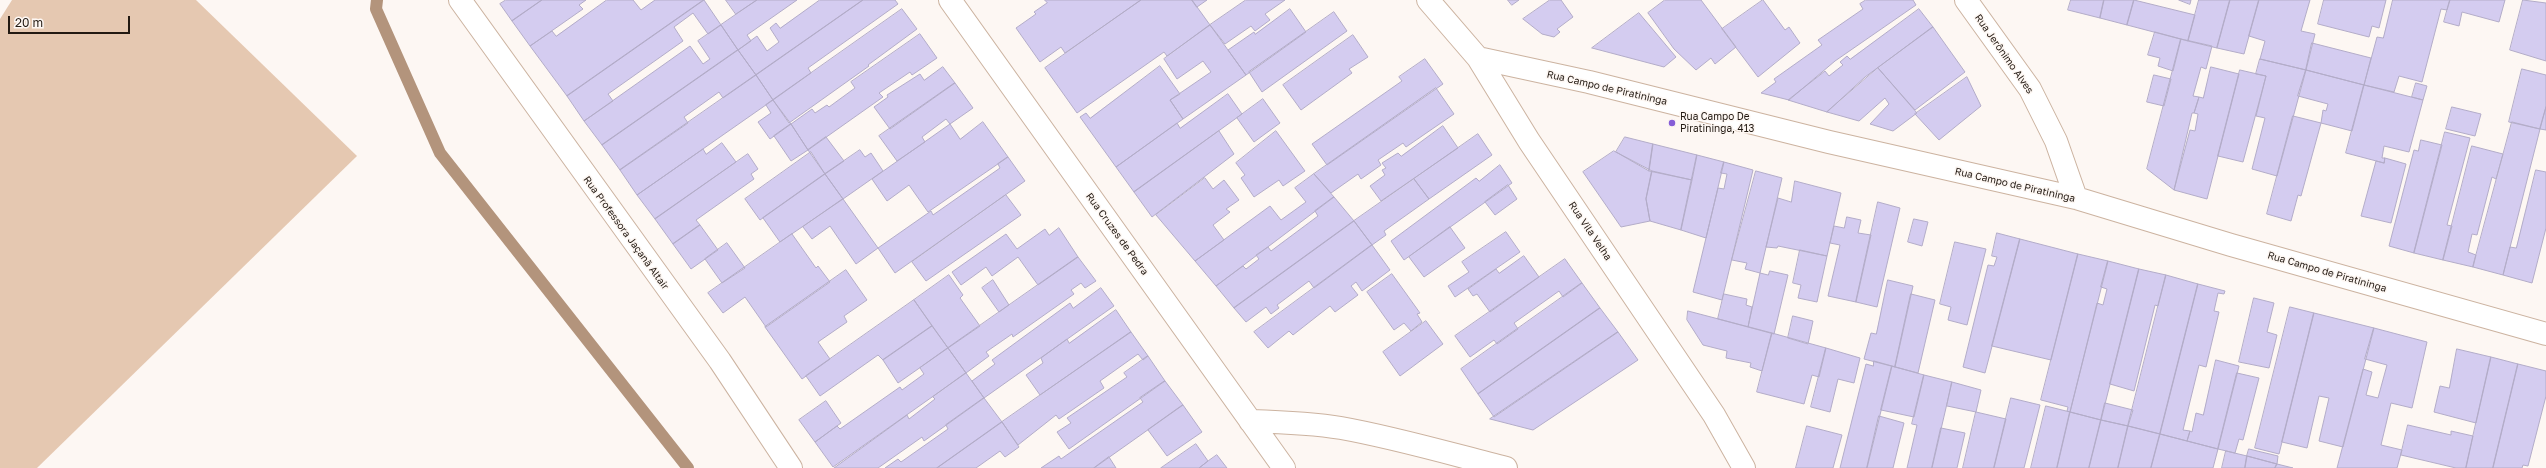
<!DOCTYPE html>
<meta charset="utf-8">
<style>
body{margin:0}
#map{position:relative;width:2546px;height:468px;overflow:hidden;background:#fdf7f3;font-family:"Golos Text",sans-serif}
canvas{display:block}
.scale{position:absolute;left:8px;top:16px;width:122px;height:18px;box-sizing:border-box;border:2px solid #221912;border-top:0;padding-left:5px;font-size:12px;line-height:14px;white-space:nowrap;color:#221912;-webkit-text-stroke:3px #fdf7f3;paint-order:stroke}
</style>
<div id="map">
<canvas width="2546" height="468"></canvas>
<div class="scale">20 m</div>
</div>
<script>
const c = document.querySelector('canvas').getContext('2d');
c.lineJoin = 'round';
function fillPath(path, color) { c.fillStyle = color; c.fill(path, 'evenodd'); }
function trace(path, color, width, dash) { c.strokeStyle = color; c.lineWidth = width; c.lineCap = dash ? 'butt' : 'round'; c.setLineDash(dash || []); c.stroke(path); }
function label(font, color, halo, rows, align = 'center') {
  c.font = font + ' "Golos Text",sans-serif'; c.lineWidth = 3; c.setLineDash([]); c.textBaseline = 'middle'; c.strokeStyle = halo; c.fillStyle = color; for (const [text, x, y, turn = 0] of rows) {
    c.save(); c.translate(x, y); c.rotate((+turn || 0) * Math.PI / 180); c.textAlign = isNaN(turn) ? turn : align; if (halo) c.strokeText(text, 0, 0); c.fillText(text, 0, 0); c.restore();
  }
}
fillPath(new Path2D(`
 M12,0h184l161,156 -320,312h-37v-449z`), '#e5c8b1');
trace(new Path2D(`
 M377,0l-1,9 64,144 248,315`), '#b3947c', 12);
const building = new Path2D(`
 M506,0h36l-30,21 -12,-17z
 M542,0h44l-7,5 4,4 -53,37 -18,-25z
 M607,0h26l8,10 14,-10h49l-137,96 -37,-50 22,-15 4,5z
 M704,0l17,25 -13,9 -15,-21 -19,14 9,14 -75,53 5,7 -29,20 -17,-25z
 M726,0h31l-21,14z
 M757,0h40l-50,35 4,6 -13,9 -17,-25z
 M820,0h43l-107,75 -18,-25 19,-14 10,15 12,-9 -9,-14 6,-5 4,5z
 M863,0h32l3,4 -90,64 3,5 -38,27 -17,-25z
 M1045,0h96l-76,53 -4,-6 -21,15 -24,-34 20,-14 -2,-2 13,-9z
 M1141,0h51l18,25 -43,31 -3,-4 -87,61 -32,-45z
 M1192,0h15l-10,7z
 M1246,0h39l-20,14 5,6 -15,11 -4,-5 -26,18 -15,-19z
 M1508,0h11l-7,5z
 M1550,0h11l12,17 -16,12 3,3 -6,5 -12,-3 -19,-15z
 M1665,0h36l35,47 -21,17 -4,-6 -15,12 -22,-21 -26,-36z
 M1763,0l22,30 4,-3 11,16 -42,34 -36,-48z
 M1866,0h47l3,5 -81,56 -46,39 -28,-7 15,-11 -2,-3 48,-34 -4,-5 45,-31 -3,-5z
 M2071,0h33l-4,18 -32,-8z
 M2104,0h30l-7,25 -27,-7z
 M2134,0l61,15 -7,26 -61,-16z
 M2179,0h12l-1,4z
 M2199,0h31l-13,48 -29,-7z
 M2230,0h29l-15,54 -27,-6z
 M2259,0h51l-9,31 14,3 -9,36 -46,-11 5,-18 -16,-5z
 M2324,0h62l-7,28 -7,-2 -3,11 -51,-13z
 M2393,0h57l-3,10 -6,-1 -19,73 -23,-6 -5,16 -30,-7 13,-48 6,1z
 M2450,0h55l-6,22 -37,-10 -3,14 -15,-4z
 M2523,0l23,3v58l-36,-11z
 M902,9l15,20 -49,36 1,1 -80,57 -16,-23z
 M1290,9l16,23 -60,43 -18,-25 26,-18 1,2z
 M1919,9l14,18 -68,50 -38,35 -39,-12 37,-29 4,5 14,-11 -3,-3 7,-6 3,3z
 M1334,12l13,19 -85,61 -13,-20z
 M1639,13l37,44 -12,10 -72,-19z
 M721,25l17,25 -136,95 -18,-24 106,-75 13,18 7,-5 -12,-18z
 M1210,25l36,50 -63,44 -13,-19 41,-28 -8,-11 -26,18 -13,-20z
 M1933,27l32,45 -50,38 -37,-42z
 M2155,32l26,7 -8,32 -15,-5 2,-8 -12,-3z
 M920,34l17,24 -25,17 -2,-3 -31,21 4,4 -75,53 -17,-26 21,-15 3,4 12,-8 2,2 26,-19 -4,-6z
 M1353,35l15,22 -19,12 3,4 -51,37 -18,-25z
 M2181,39l31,7 -6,23 -5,-2 -8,29 6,1 -5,16h-2l-18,77 -27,-21z
 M2312,43l59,15 -7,27 -58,-15z
 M738,50l18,25 -33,23 -4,-6 -35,25 4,6 -68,47 -18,-25z
 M1425,59l18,25 -116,81 -15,-21 90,-63 -3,-4z
 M2260,59l46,11 -29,106 -25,-7 13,-51 -9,-2 10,-40 -10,-2z
 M1160,66l20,28 -10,6 13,19 -67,48 -36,-50 6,-4 4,5z
 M943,67l12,16 -65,46 -16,-22 14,-10 -1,-2 33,-21 4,6z
 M2211,67l28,7 -32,125 -33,-9 16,-60 5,1 3,-17 -4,-1 5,-16 4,1z
 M1878,68l39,45 -24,18 -23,-7 19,-20 -4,-6 -26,23 -32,-9z
 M2522,69l24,6v32l-6,22 -31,-7z
 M2240,70l26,6 -23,86 -25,-6z
 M2306,70l58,15 -12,46 -31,-8 2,-13 3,1 2,-7 -30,-8z
 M756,75l17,25 -136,95 -17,-25z
 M2154,75l17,4 -7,27 -17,-4z
 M1967,77l14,29 -42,34 -24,-26z
 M955,83l18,25 -23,16 -4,-5 -24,18 3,5 -28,19 -18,-25z
 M2416,83l11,3 -4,14 -11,-3z
 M2364,85l59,15 -14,52 -25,-6 -2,12h3l-1,5 -38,-10z
 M1436,88l18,26 -48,33 -3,-4 -25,17 3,5 -20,14 -3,-5 -27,19 -17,-19z
 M1228,94l14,20 -108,78 -18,-25 61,-44 3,5z
 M1263,99l17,24 -26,19 -17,-24z
 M773,100l18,24 -21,15 -12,-17 13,-9 -5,-8z
 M2452,107l29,7 -6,22 -29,-7z
 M2546,107v23l-6,-1z
 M2293,116l28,7 -20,73 -3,-1 -7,26 -24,-7z
 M983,122l25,35 -80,55 -19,-27 -22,16 -15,-22 78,-55 10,15z
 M2512,122l28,7 -37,146 -30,-8z
 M791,124l17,26 -17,11 -17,-25z
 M1443,126l15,22 -77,53 -11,-15 15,-11 -3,-5 4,-2 -4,-5 16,-10 3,3z
 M1219,131l15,23 -82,63 -18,-25z
 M1276,131l29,40 -22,15 -4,-6 -25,17 -13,-19 4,-3 -9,-12z
 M2445,132l25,6 -23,87 5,1 -9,34 -29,-7z
 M1478,134l14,21 -63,44 -15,-20z
 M826,137l18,24 -19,13 -17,-24z
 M1625,137l28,7 -4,27 -33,-19z
 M2421,140l21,5 -28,108 -25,-7 25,-96 4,1z
 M722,143l14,19 -81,57 -18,-24 66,-46 3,5z
 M1653,144l44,11 -5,25 -43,-9z
 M2472,146l31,8 -7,25 -4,-2 -15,58 -5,-1 -4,18 8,3 -3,12 -30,-7z
 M860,150l5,7 6,-4 12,18 -40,28 -18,-25z
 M1614,151l38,20 -6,28 4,22 -29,6 -38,-55z
 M811,152l14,22 -65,46 -15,-21z
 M748,154l10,15 -7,5 3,5 -58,41 4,5 -27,19 -18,-25z
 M1697,155l27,7 -18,76 -25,-8z
 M1008,157l17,24 -130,92 -17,-25 53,-37 2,4 67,-47 -2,-4z
 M2385,158l21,6 -15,59 -30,-7 15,-55 8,2z
 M1724,162l29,8 -31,130 -29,-8 25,-104 6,1 3,-15 -6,-1z
 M1500,165l12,18 -108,77 -13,-19 85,-63 3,3z
 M2536,170l10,2v56l-14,55 -29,-8 7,-28 6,1z
 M1652,171l40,9 -11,50 -31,-9 -4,-22z
 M1756,171l26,7 -22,95 -15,-4 2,-6 -15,-3z
 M825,174l18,25 -63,43 -17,-24z
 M1314,174l20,23 -118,89 -21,-25 75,-55 11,14 25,-18 -11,-14z
 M1205,178l8,11 11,-9 15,20 -13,9 4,3 -17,13 11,15 -29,21 -39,-46z
 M1414,179l15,20 -45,32 2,4 -14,10 -18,-24z
 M1795,181l46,12 -14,63 -49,-10 -1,2 -11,-1 12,-49 13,4z
 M1508,185l9,14 -22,16 -10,-13z
 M1006,195l15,20 -95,66 -14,-19z
 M1334,197l20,24 -120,87 -18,-22 27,-20 3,3 13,-10 -3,-4 12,-8 3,4 47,-35 -3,-5z
 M843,199l35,49 -22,16 -26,-38 -18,13 -9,-12z
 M1878,202l22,6 -23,99 -21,-5z
 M1847,217l14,3 -3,13 13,2 -15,67 -28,-6 12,-51 -10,-2 4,-17 10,2z
 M1914,219l14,3 -6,24 -14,-4z
 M1354,221l18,24 -58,43 -5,-7 -32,24 2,3 -8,6 -5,-7 -20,15 -12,-14z
 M700,225l18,25 -27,19 -18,-25z
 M1450,227l15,21 -41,29 -15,-20z
 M1059,228l19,29 -40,28 -20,-28 -26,19 -6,-9 -25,18 -9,-13 54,-38 11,15 28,-20 4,6z
 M1506,232l14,20 -65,45 -7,-11 21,-14 -7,-10z
 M1997,233l23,6 -35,134 -22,-6 25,-102 6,1 3,-9 -5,-1z
 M792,234l24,34 2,-2 12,16 -64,45 -21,-30 -22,16 -15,-20z
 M2020,239l58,15 -27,106 -59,-14z
 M1955,242l31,7 -19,76 -19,-5 3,-13 -11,-3z
 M727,243l18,25 -23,15 -17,-24z
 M1372,245l18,25 -28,21 -6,-9 -5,4 7,9 -23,17 -5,-6 -37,29 -4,-4 -21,17 -14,-16z
 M1800,250l27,6 -10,46 -19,-4 3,-13 -8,-2z
 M2078,254l30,7 -38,151 -3,-1 1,-4 -27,-7z
 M1524,256l15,21 -49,35 -13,-18 -4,2 -5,-7 28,-20 3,4z
 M1078,257l18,24 -11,7 -4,-5 -10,7 3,4 -61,43 -1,-3 -26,18 3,4 -23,17 -18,-25z
 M1565,259l17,24 -19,14 -4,-6 -45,32 4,6 -21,15 -3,-4 -24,17 -15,-21z
 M2108,261l31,8 -38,151 -31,-8 27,-109 6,2 4,-16 -6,-2z
 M2139,269l27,6 -8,31 -3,-1 -21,86 -24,-7z
 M846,270l21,30 -23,16 3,6 -29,20 12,17 -28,20 -37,-52z
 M1770,271l18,4 -14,59 -26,-7 12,-54 8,2z
 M1392,274l28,39 -3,1 5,8 -11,9 -7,-8 -10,7 -27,-38z
 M949,275l14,20 -3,3 20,28 -32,22 -34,-48z
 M2166,275l32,9 -38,150 -32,-8z
 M993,280l16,25 -10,7 -17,-24z
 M1888,280l25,6 -18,81 -31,-8 7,-26 5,1z
 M1582,283l18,25 -122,86 -17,-25z
 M2198,284l27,7 -1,3 -6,-1 -4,18 5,1 -13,55 -7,-2 -16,65 7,1 -3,10 -27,-7z
 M1101,288l13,18 -130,92 -12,-17 23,-17 -3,-4 78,-57 3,5z
 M1724,294l23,5 -1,6 6,2 -4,20 -30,-8z
 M1911,294l24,6 -17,73 -23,-6z
 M2254,298l20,5 -7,29 10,3 -8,33 -30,-6z
 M914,300l18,26 -49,34 -5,-5 -58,41 -14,-20z
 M2290,307l24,6 -35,141 -24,-6z
 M1600,308l18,24 -124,85 -16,-23z
 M1116,310l15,22 -91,63 -14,-20 17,-12 -2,-5 26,-19 2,4z
 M1688,311l84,22 -10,38 -12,-4 1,-4 -25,-5 1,-7 -24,-6 -16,-25z
 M2314,313l60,15 -31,119 -24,-6 10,-43 -10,-2 -12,52 -25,-6z
 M1793,316l20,5 -5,23 -20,-6z
 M1426,321l17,23 -43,32 -17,-24z
 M932,326l16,22 -50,35 -15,-23z
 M2374,328l53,14 -15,66 -21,-5 -10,42 21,5 -5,18h-60l26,-99 9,3 -6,23 12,3 9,-33 -22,-6z
 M1131,332l17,24 -5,4 -5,-6 -38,27 4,7 -45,31 -3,-4 -38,30 -16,-23z
 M1618,332l20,28 -105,70 -43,-11z
 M1772,333l54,15 -7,29 -7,-2 -8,29 -47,-12z
 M948,348l18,25 -133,94 -18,-25 22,-16 3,3 60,-42 2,3 22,-16 -4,-6z
 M1826,348l34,10 -6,25 -16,-4 -8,33 -19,-5z
 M2457,349l34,8 -15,66 -42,-11 6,-26 9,2z
 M1148,356l17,25 -96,68 -12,-17 14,-9 -4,-5 60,-41 -3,-4z
 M2491,357l27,7 -25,104h-27z
 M2216,360l23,6 -21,83 -31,-8 3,-10 2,1 4,-19 7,2z
 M1874,361l18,5 -25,102h-27l26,-104 7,2z
 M2518,364l28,7v25l-18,70 -5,-1 -1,3h-29z
 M1892,366l32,9 -10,42 -33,-7z
 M966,373l18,25 -60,43 -2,-4 -44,31h-44l73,-53 2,4 26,-20 -2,-2z
 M2237,373l22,5 -16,62 -4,-1 -4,14 -17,-4z
 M1924,375l28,7 -20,86h-25l10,-43 -5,-1z
 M1165,381l18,24 -89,63h-53l18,-12 2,3 82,-57 -3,-4z
 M1952,382l29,8 -5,22 -29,-6z
 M984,398l18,24 -65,46h-52l13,-9 3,3 47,-33 -2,-4z
 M2011,398l29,7 -16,63h-30z
 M826,401l15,22 -26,19 -16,-22z
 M2105,403l28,7 -5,16 -27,-6z
 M1183,405l19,27 -35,24 -19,-26z
 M2046,406l24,6 -13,56h-26z
 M1976,412l30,7 -12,49h-31z
 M2070,412l31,8 -12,48h-32z
 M1879,416l25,7 -11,45h-26z
 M2101,420l27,6 -10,42h-29z
 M1002,422l17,25 -14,10 -5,-6 -24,17h-39z
 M2408,425l43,10v-4l22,5 -7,32h-10l-55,-13z
 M1807,426l35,9 -9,33h-37z
 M2128,426l32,8 -9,34h-33z
 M1941,428l24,5 -8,35h-25z
 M2160,434l58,15 -5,19h-62z
 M1196,444l12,17 -9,7h-38z
 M2249,449l29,7 -1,8 -30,-8z
 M2226,451l21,5 -2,12h-23z
 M1217,455l10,13h-28l9,-7z
 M2247,456l30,8 -2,4h-30z
 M1109,457l7,11h-22z
 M2277,464l16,4h-18z`);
fillPath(building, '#d4ccf0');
trace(building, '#b3acc8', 1);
const street = new Path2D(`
 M460,0l260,361 71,107
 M950,0l334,468
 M1428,0l50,58 51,83 185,274 30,53
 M1966,0l64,89 26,52 20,57
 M1478,58l111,24 240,60 247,56 155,47 315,89
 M1250,421c30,1 61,2 91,7 56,10 110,26 165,40`);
trace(street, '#ccb3a0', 24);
trace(street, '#fff', 22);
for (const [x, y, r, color] of [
 [1672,123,4,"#855dd7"]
]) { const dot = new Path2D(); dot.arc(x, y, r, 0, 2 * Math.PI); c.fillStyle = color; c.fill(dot); trace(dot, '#fdf7f3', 1.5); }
label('10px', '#221912', '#fdf7f3', [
 ["Rua Jerônimo Alves",2004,54,55],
 ["Rua Campo de Piratininga",1607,88,13],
 ["Rua Campo de Piratininga",2015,185,13],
 ["Rua Vila Velha",1590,231,56],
 ["Rua Professora Jaçanã Altair",626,233,54],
 ["Rua Cruzes de Pedra",1117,234,54],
 ["Rua Campo de Piratininga",2327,272,16]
]);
label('10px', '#221912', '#fdf7f3', [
 ["Rua Campo De",1680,117],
 ["Piratininga, 413",1680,129]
], 'left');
</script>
